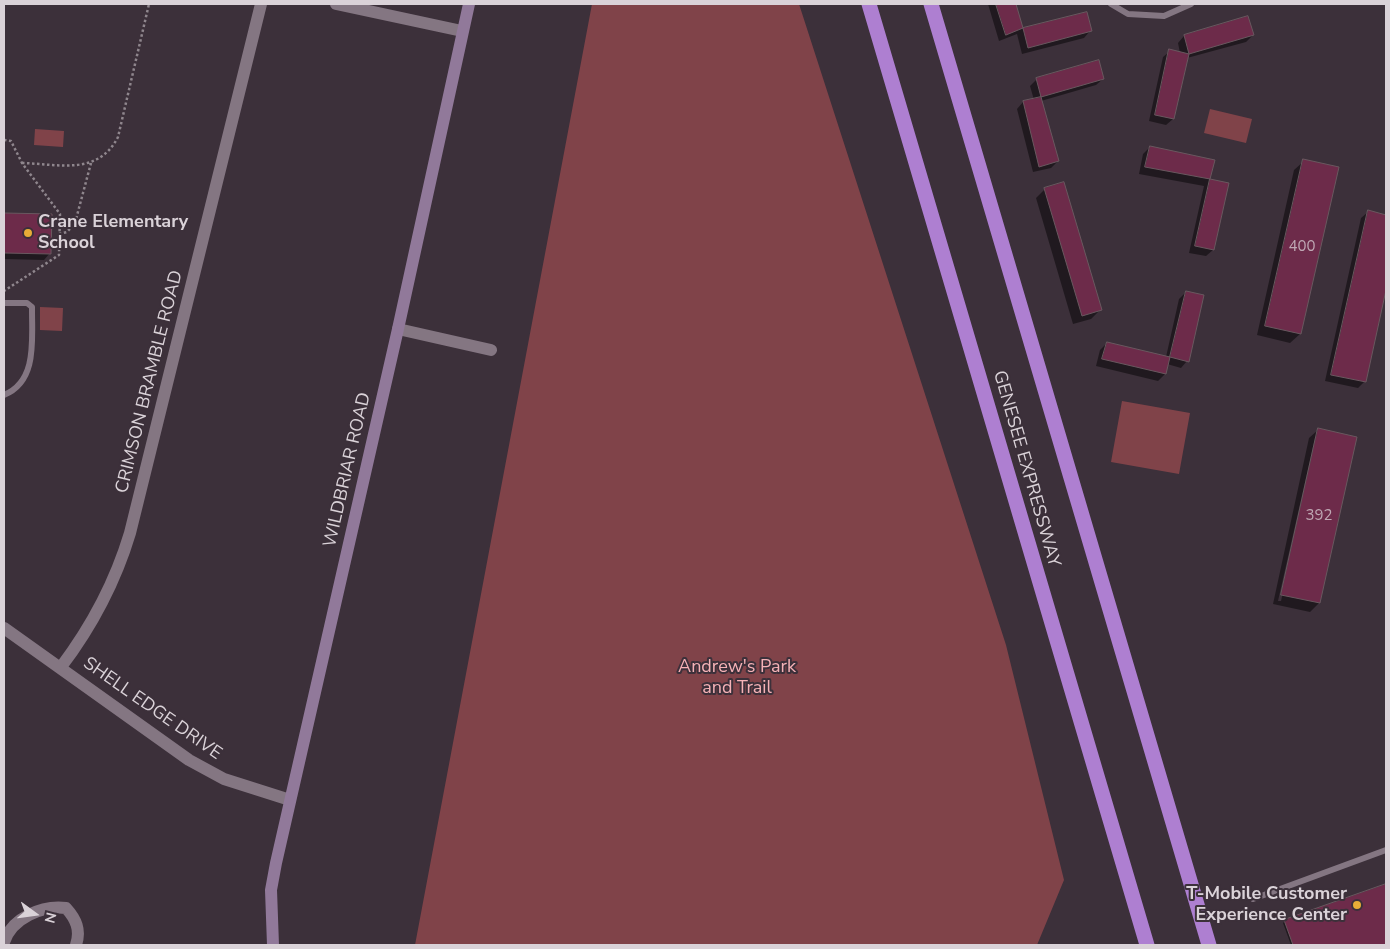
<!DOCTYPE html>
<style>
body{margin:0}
#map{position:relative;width:1390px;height:949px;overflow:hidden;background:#3c303a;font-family:"Nunito Sans",sans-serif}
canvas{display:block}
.frame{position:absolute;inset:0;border:5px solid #dad2d8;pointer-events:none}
.north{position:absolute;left:10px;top:889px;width:50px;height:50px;-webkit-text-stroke:4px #3c303a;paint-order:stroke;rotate:104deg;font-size:14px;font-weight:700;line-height:20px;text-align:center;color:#dad2d8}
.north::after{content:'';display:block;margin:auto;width:18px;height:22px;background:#dad2d8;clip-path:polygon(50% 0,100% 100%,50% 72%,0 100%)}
</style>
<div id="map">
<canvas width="1390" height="949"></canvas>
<div class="frame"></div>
<div class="north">N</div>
</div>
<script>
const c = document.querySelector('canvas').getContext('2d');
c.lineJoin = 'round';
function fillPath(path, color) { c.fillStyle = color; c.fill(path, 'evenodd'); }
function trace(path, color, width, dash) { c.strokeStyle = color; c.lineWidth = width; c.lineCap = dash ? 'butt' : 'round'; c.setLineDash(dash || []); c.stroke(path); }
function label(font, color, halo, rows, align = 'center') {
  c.font = font + ' "Nunito Sans",sans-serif'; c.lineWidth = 4; c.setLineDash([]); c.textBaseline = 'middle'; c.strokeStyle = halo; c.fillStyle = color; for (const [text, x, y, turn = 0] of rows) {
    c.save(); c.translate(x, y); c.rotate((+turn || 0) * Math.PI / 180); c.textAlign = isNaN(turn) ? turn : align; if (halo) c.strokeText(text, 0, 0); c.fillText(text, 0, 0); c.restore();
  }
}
fillPath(new Path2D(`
 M592,4h207l207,641 58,235 -27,65h-622z
 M1210,109l42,10 -6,24 -42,-10z
 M35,129l29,2 -1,16 -29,-2z
 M40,307l23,1 -1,23 -22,-1z
 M1122,401l68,12 -11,61 -68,-12z`), '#804349');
fillPath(new Path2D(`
 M988,4h27l8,26 63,-16 4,17 -6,7 -62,16 -5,-20 -18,7z
 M1248,18l5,17 -7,7 -59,16 -14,61 -7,6 -17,-4 14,-64 7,-6 10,2 -2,-10 6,-7z
 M1037,79h66l-7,6 -55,16 17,60 -7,7 -18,4 -16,-63 6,-7 11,-2 -4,-14z
 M1150,147l64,14 -5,19 19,4 -15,66 -7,6 -17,-3 15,-67 -65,-12 4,-20z
 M1304,161l-4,173 -10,9 -33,-8 37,-165z
 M1045,189l55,121 -9,9 -18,5 -37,-126z
 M1368,212l18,4v68l-22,98 -6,6 -33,-7 36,-163z
 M4,214l47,1 -1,38 -6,7 -40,-1z
 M1186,292l1,69 -6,7 -14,-4 -2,10 -7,7 -62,-15 4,-16 7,-7 59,14 13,-58z
 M1319,429l36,9 -36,165 -9,9 -37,-8 36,-166zM1315,438h2l-36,163h-3z
 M1386,886v59h-95l-8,-22 2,-2z`), '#0007');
const building = new Path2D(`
 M996,4h20l7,24 -17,7z
 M1087,12l5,19 -64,17 -5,-20z
 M1248,16l6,19 -65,19 -5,-19z
 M1169,49l20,5 -15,65 -19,-4z
 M1099,60l5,19 -63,18 -5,-19z
 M1041,97l18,64 -20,6 -16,-66z
 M1150,146l65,14 -5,19 -65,-12z
 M1303,159l36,8 -38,167 -36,-8z
 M1210,179l19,4 -15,67 -19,-4z
 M1064,182l38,128 -20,6 -38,-128z
 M1368,210l18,5v75l-20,92 -35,-7z
 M4,213l48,1 -1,40 -47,-1z
 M1186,291l18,4 -15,67 -19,-5z
 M1107,342l63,15 -4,17 -64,-15z
 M1318,428l39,9 -37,166 -39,-8z
 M1386,884v61h-93l-9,-25z`);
fillPath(building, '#6d2b4a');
trace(building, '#69585f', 1);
trace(new Path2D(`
 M4,140l7,1 11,22 38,51 -1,41 -55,36
 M22,163c37,1 76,13 96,-26l31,-133
 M59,234l8,-2 8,-9 16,-60`), '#8f868d', 2.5, [2.5, 2.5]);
trace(new Path2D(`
 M1111,4l17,10 36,2 27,-12
 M4,303h23l5,4v4c0,30 5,71 -28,84
 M1253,899l133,-49`), '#847682', 6);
trace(new Path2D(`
 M336,4l126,27
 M398,329l93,21
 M4,628l185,132 35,19 66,21
 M61,667c31,-41 54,-84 69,-134l131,-529
 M4,942c8,-24 38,-37 62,-34 10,11 15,22 10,37`), '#847682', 12);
trace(new Path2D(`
 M273,945l-2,-55 5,-27 122,-534 71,-325`), '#91799a', 12);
trace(new Path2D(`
 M869,4l278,941
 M931,4l278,941`), '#ae7fd1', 15);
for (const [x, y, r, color] of [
 [28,233,5,"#e7ac37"],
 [1357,905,5,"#e7ac37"]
]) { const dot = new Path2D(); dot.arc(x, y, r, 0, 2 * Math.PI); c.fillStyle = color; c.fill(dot); trace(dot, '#3c303a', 2); }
label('15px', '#bfa8b4', null, [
 ["400",1302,247],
 ["392",1319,516]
]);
label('bold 18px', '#dad2d8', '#3c303a', [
 ["Crane Elementary",38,223],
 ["School",38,244],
 ["T-Mobile Customer",1347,895,"right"],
 ["Experience Center",1347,916,"right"]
], 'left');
label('18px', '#dad2d8', '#3c303a', [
 ["CRIMSON BRAMBLE ROAD",150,382,-76],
 ["GENESEE EXPRESSWAY",1026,469,74],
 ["WILDBRIAR ROAD",348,470,-77],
 ["SHELL EDGE DRIVE",152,709,35]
]);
label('18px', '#f6b2b7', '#3c303a', [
 ["Andrew's Park",737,668],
 ["and Trail",737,689]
]);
</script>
